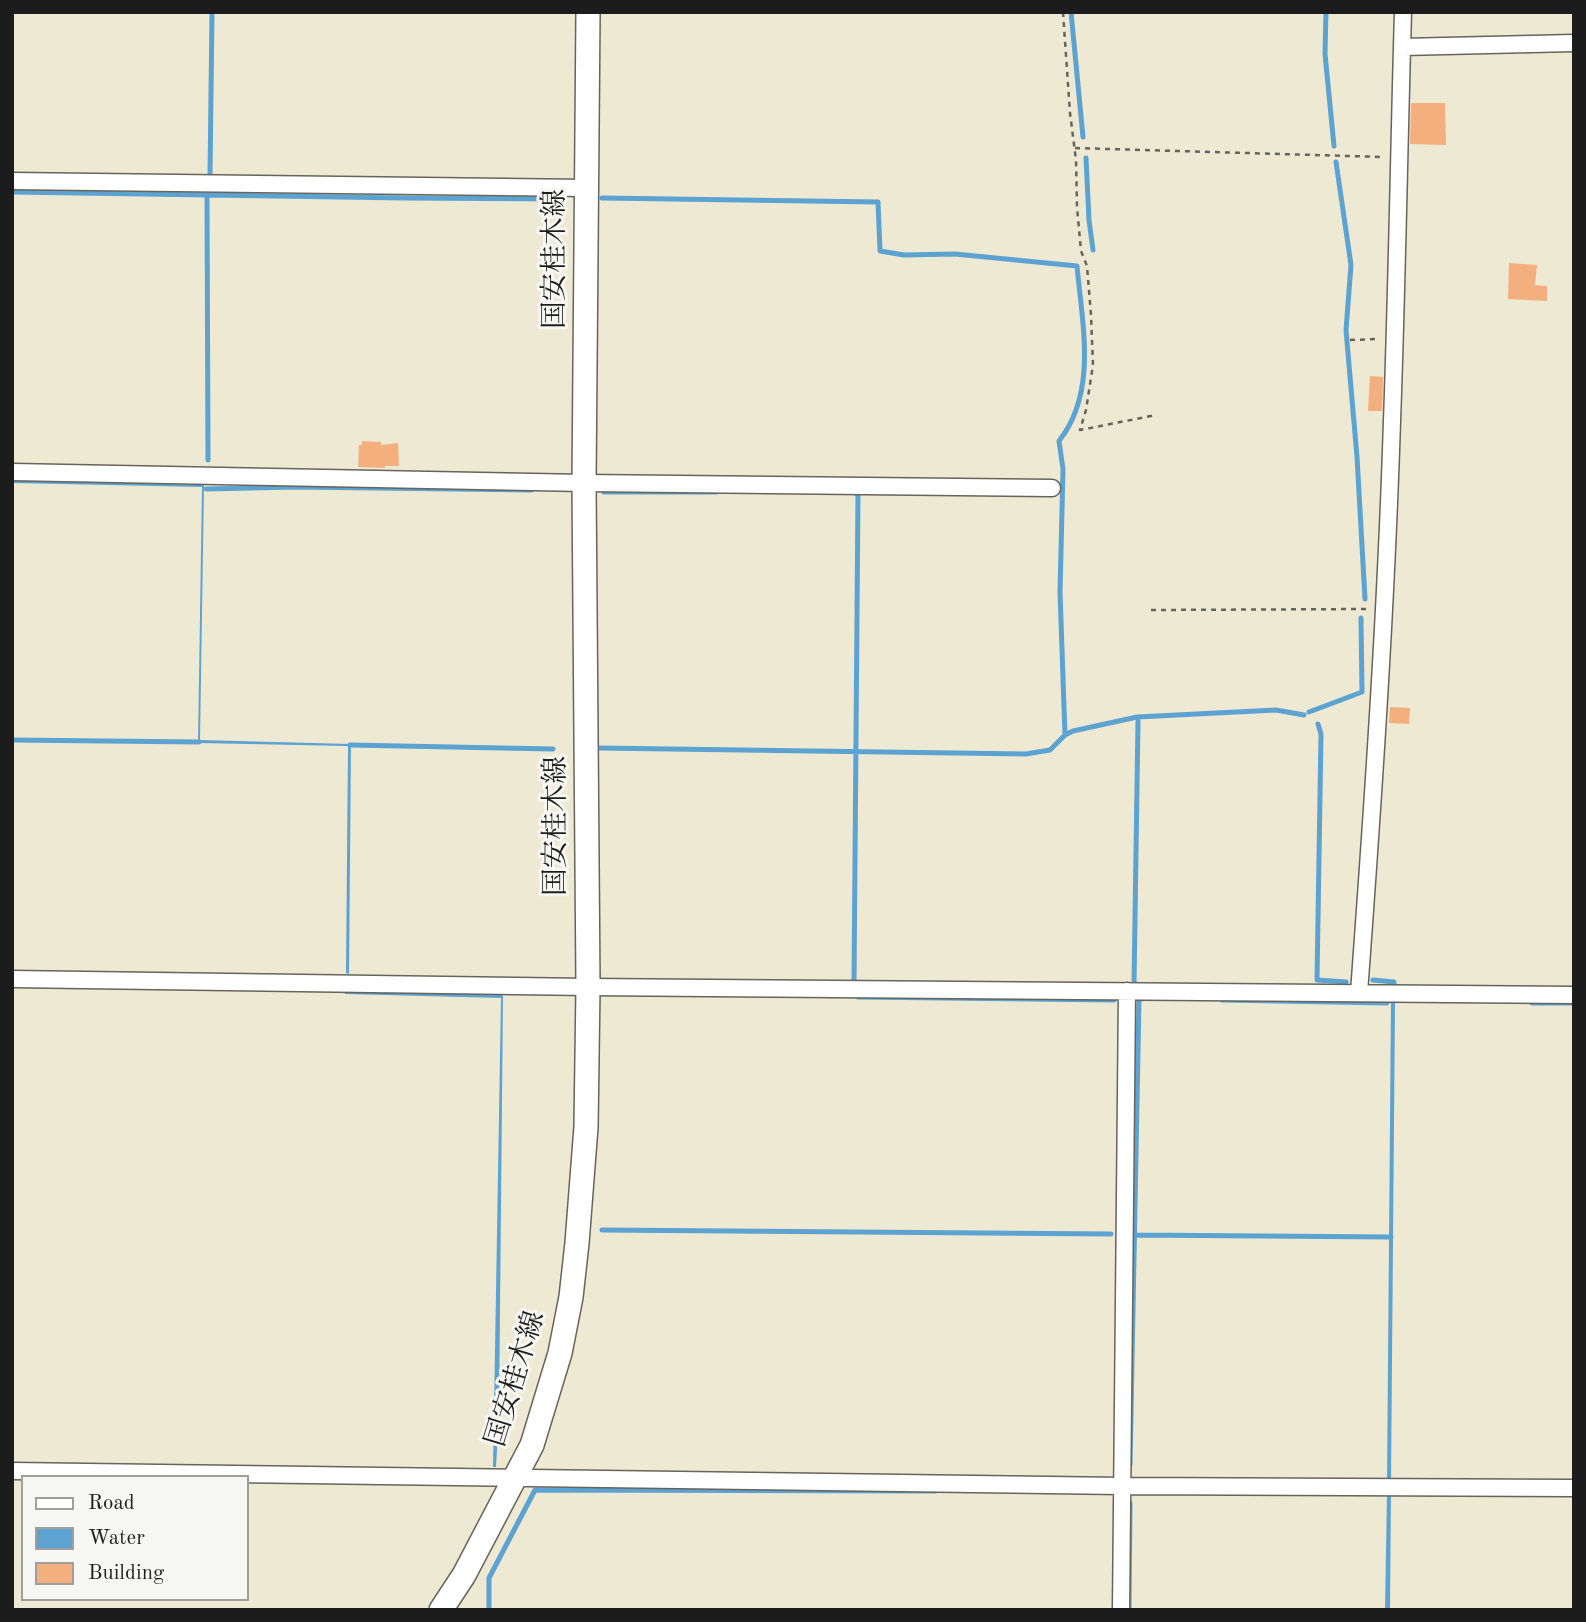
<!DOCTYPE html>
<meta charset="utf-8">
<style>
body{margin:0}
#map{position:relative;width:1586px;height:1622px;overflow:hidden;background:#eee9d2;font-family:"Old Standard TT",serif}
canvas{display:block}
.frame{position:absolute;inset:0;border:14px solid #1c1c1c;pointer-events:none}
.legend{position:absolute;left:21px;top:1475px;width:228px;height:126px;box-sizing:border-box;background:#f6f6f2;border:2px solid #9f9f9c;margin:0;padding:9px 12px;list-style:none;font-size:21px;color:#1c1c1c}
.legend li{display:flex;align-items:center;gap:14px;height:35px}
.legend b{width:35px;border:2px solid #9f9f9c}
</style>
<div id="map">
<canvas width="1586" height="1622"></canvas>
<div class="frame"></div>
<ul class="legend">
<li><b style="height:9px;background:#fff"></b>Road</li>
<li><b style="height:19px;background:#5ca3d2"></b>Water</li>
<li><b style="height:19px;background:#f3af7d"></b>Building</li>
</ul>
</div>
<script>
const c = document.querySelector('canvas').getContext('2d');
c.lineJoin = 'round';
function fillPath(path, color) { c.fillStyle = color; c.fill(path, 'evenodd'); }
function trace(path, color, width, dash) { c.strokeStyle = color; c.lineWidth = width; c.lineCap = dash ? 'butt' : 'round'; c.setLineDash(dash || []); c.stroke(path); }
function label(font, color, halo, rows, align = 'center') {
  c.font = font + ' "Old Standard TT","Noto Serif JP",serif'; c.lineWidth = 6; c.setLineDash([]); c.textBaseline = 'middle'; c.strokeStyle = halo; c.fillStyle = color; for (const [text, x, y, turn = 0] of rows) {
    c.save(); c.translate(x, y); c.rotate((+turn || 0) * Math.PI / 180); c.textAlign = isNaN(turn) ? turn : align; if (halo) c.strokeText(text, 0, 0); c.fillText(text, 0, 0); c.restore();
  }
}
fillPath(new Path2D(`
 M12,480l192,5 -4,255 151,4 -2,230 -3,-1 2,-227 -150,-3 4,-256 -190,-4z
 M344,991l159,3 -4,422 -3,51h-3l8,-469 -156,-4z
 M1391,1002h4l-4,479h-4z
 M1387,1492h4l-1,118h-5z`), '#5ca3d2');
trace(new Path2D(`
 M1071,12l12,125
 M1326,12l-1,42 9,92
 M1086,158l3,62 4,30
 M1336,162l15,103 -5,65 11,127 8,142
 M210,176l2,-164
 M12,192l392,6 160,1
 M207,195l1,265
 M602,198l276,4 2,49 24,4 51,-1 122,12c5,57 21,126 -18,175l4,28 -3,123 5,143
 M206,489l89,-2 237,3
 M604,492h112
 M1309,712l53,-20 -1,-74
 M1318,724l3,10 -4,246 29,2
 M12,740l187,2
 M350,745l203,4
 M599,748l427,6 24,-4 15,-15 8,-4 64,-14 139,-7 28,5
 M1373,980l21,2v6
 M854,983l4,-490h-3
 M1134,984l4,-263
 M858,997l256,3
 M1222,1000l165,3
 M1532,1003h42
 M602,1230l509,4
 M1135,1235l256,2
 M1130,1465l9,-466h3
 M489,1610v-32l46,-88 401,1
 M1129,1610l1,-107`), '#5ca3d2', 5);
fillPath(new Path2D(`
 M1411,103h34l1,42 -36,-1z
 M1509,263l28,2 -2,20 12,1v15l-39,-2z
 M1370,376l13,1 -1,34h-14z
 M362,441l19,1v3l17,-2 1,23h-14v2l-27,-1 1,-22h3z
 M1390,707l20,1 -1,16 -20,-1z`), '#f3af7d');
const street = new Path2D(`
 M1402,47l172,-4
 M12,181l574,7
 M12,472l572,11 468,5
 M12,979l576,8 986,8
 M1359,993c14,-191 27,-381 33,-572 5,-136 7,-273 11,-409
 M12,1471l1110,15 452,2
 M1121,1610l6,-619`);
const secondary = new Path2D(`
 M441,1610l23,-35 68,-130 28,-92 11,-56 6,-54 9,-116 2,-140 -4,-504 4,-471`);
trace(street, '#66645c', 19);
trace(secondary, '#66645c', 26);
trace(new Path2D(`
 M1063,12l7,101 6,47 1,47 4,44 6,15 4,49 2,50 -7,45 -6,20 76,-15
 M1075,148l308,9
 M1350,340l28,-1
 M1151,610l217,-1`), '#66645c', 2.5, [5, 5]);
trace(street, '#fff', 16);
trace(secondary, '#fff', 23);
label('28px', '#1c1c1c', '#f6f6f2', [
 ["国安桂木線",556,259,-90],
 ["国安桂木線",557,826,-90],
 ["国安桂木線",516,1379,-73]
]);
</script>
